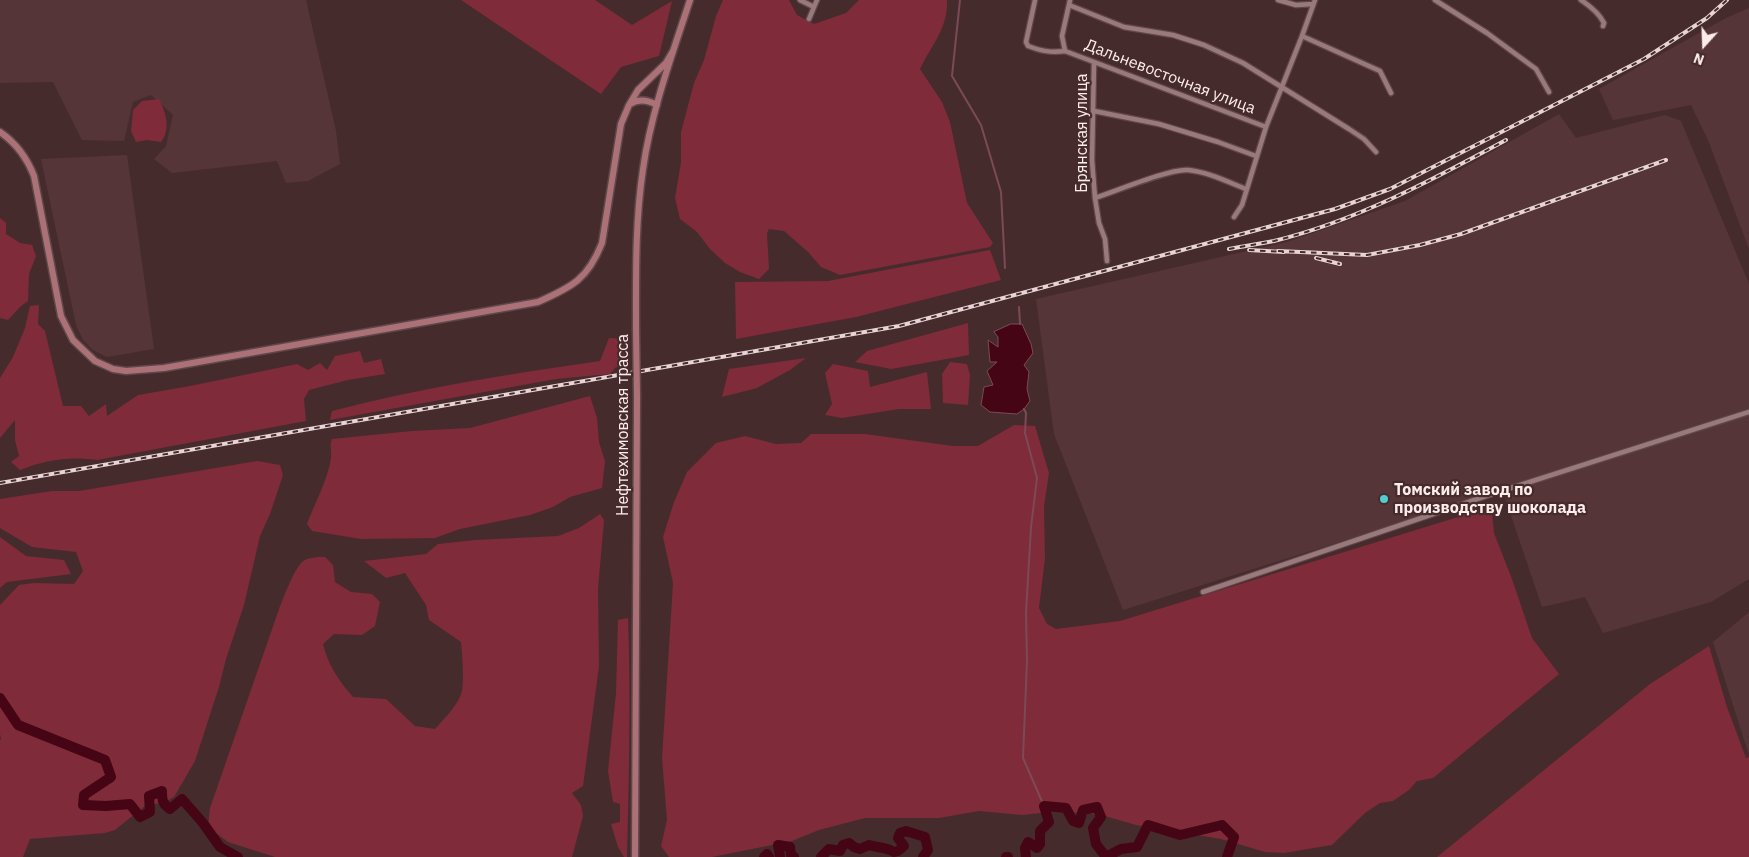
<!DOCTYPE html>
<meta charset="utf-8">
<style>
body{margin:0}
#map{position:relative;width:1749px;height:857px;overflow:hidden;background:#462b2d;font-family:"IBM Plex Sans",sans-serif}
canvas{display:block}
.north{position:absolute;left:1679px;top:20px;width:50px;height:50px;-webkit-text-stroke:4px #462b2d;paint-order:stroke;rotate:200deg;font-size:14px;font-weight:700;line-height:20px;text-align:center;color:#feeced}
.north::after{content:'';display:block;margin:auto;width:18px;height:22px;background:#feeced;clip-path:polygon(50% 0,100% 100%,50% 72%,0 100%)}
</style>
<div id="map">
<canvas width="1749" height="857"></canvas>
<div class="north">N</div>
</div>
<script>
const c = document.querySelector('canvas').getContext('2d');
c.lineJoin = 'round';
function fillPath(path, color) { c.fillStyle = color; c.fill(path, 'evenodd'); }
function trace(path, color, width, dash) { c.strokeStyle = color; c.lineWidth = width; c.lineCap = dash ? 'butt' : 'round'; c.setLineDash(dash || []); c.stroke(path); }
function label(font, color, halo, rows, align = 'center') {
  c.font = font + ' "IBM Plex Sans",sans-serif'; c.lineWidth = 4.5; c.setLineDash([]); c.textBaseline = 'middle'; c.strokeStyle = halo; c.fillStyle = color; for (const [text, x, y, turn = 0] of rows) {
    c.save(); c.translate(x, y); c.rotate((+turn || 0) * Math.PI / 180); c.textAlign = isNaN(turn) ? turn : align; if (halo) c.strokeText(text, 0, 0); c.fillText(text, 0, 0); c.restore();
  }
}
fillPath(new Path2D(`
 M0,0h306l30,131 4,33 -32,17 -22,2 -9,-22 -105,12 -18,-14 12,-13 7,-31 -22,-20 -18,7 -9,39 -42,-1 -29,-58 -53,1z
 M1749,8v241l-41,-109 -17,-35 -78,15 -14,-31 125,-70z
 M1559,114l17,24 89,-23 16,6 68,163v295l-38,23 -108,31 -18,-36 -43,10 -38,-112 -12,-1 -369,116 -69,-176 -18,-135 251,-57 118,-41z
 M127,155l27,194 -47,8 -14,-7 -10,-10 -7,-15 -35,-166z
 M1749,612v140h-1l-35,-110z`), '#563538');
fillPath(new Path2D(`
 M461,0h134l37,25 40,-24 -13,55 -38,11 -20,27z
 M723,0h66l8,15 17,9 32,-11 13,-13h88c1,29 -15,44 -27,69l22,33 8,20 17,81 26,40 -3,4 -150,28 -19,-8 -13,-15 -24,-21 -15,-2 -2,4 2,36 -10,10 -19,-7 -15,-9 -15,-14 -13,-17 -17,-13 -5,-21 6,-36v-30l13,-49 10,-23 12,-44z
 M159,99c7,14 12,30 2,43l-14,-2 -11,2 -5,-11 2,-21 9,-9z
 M0,218l6,5v11l14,9 12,2 4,11 -7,18 -1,27 -7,5 -13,14 -8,-2z
 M990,250l11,30 -145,37 -120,22 -1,-57 93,-1z
 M39,305l-1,19 7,7 18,75h18l8,10 17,-12 1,12 31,-21 52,-9 107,-22 11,6 12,-7 7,7 8,-14 25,-5 4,12 17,-4 4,15 -37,6 -39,10 -5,9 2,22 -209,39c-27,-4 -52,0 -77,10l-9,-8 8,-6 -4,-16v-20l-15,18v-60l13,-21 12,-29 5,-22z
 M968,323l1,32 -78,14 -36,-7 12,-11z
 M609,338l20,1 -1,30 -12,-2 -6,7 -54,5 -226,41 2,-9c88,-23 177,-37 268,-50z
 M806,358l-16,12 -33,18 -35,9 7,-28z
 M950,362l17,2 3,11 -2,30 -25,-2 -1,-29z
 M833,364l35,7 2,16 57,-15 4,37h-32l-57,9 -17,-3 7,-11 -7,-31z
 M590,396l7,22 2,24 6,19 -3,27 -32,9 -17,10 -23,8 -70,14 -25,9 -74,1 -49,-8 -5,-7c7,-19 22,-47 24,-67 1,-7 -2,-12 1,-18l80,-8 58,-3z
 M1014,425l21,1 14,47 -5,34 1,51 -6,50 8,16 9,5 64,-8 364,-112 8,3 2,21 18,46 20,59 27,36 -126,104 -16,3 -8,9 -16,11 -13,2 -15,10 -33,32 -48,8 -19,-1 -44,-13 -85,-14 -31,-9 -20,-3 -34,-1 -29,3 -43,-4 -40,7h-74l-46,12 -27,11 -80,16h-43l-8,-11 6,-26 -5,-62 11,-175 -10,-46 11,-35 13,-30 29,-29 29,-7 31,8 25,-1 10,-9h54l88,12h25z
 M257,461l23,4 3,10 -13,39 -10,22 -16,69 -18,54 -7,28 -24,74 -21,36 -11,6 -17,2 -31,25 -10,3 -75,6 -7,18h-23v-117l1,-1 -1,-5v-129l19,-20 15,-2 40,1 9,-13 -7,-19 -44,-5 -32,-19v-29l52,-8h27z
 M600,514l4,6 -6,69 1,77 -16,120 -11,7 9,12 2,11 -11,41h-297l-47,-15 -20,-15 2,-19 69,-199c5,-12 14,-38 23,-47 6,-5 16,-5 23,-5l8,8 2,17 16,10 21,2 8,8 -5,24 -13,9 -28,-1 -11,10c5,21 16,37 30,53l33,2 29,27 20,3c7,-8 23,-24 26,-35 4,-10 1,-40 0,-52l-32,-22 -3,-15 -21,-32 -19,5 -22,-17 62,-7 12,-10 37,-4 83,-4 21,-8z
 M0,537l26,19 38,4 7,14 -64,8 -7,6z
 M628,618c3,80 1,159 -1,239h-3l-6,-10 -7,-23 9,-2v-18l-7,-2 -5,-31 8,-78 2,-73z
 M1709,646l18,61 19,51 3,-1v100h-312l213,-173z`), '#7f2b39');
const water = new Path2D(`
 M1011,324h11l9,20 2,9 -9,12 5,7 -2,17 3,12 -6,8 -7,5 -27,-2 -9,-7 3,-18 9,-2 -6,-14 10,-9h-7l-2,-22 10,7v-10l-4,-5z`);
fillPath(water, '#450515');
trace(water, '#7c4a56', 1);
trace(new Path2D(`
 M960,0l-8,76 29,49 20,67 4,76
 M1019,307l1,17
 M1024,409l2,4 -1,20 12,45 -6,49 -5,86 1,48 -4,97 21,48`), '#7c4a56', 2);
trace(new Path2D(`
 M0,698l18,27 87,35 6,17 -27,18 -1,10 23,1 24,-2 10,13 10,-5 -1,-16 13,-5c0,8 0,13 8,18l12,-10 21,24 17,24 18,10
 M764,857l3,-3 2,3
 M780,857l-2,-12 12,2 1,8 3,2
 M821,857l8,-8 11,2 3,-6 6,-2 5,4 6,2 9,-4c9,3 17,2 25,7l4,-1 6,-5 -6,-8 2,-5 6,-2 19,6 3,13 -5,7
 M1006,857h2
 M1026,857l-1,-9 3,-6 9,6 3,-4v-13l9,-9 -5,-16 22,2 7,13 6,2 4,-13 14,-3 4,10 -8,11 3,16 10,13 15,-8 16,-2 11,-22 32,10 42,-10 12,12 -7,20`), '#450515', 10);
const street = new Path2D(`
 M800,0l14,7
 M1035,0l-9,42 2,4c13,5 23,7 37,5
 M1278,0l18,5 17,-1
 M1435,0l52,33 49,36 13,23
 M1581,0c9,6 18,13 23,23l-1,3
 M1069,5l55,22 49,8 31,10 39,18 106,66 15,10 12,13
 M809,19l8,-19
 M1302,36l78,35 11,22
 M1065,51l201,76
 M1065,51l-3,-15 8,-36
 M1094,63l-2,97 3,38 4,25 6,16 2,22
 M1094,111l65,13 59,18 38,14
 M1095,198c19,-6 76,-30 93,-28 20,2 40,12 58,19
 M1234,217l8,-12 24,-78 36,-91 13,-36
 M1203,592l289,-98 257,-82`);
const secondary = new Path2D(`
 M630,104c9,-6 18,-4 27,1
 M0,132c16,11 27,26 34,44l27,140 12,24 22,21 18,8 13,2 38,-3 374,-66c34,-15 50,-23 64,-59l19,-119 8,-19 9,-15 28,-27 7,-12
 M636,329c0,-53 -1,-107 7,-160 8,-57 29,-114 47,-169
 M635,857l2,-461`);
trace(street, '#5e474a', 7);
trace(secondary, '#5e474a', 9);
trace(street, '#99797b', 4.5);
trace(secondary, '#ac7077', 6);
const rail = new Path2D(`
 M1229,249c15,-3 30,-5 45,-8 82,-20 158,-61 232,-101
 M1249,250l35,2
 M1278,251l89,4 53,-10 41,-11 205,-74
 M1316,258l24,6
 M0,483l899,-157 436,-117 55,-20 254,-130 63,-41 20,-18`);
trace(rail, '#e7d4d5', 4);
trace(rail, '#462b2d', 2, [5.5]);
const secondaryBridge = new Path2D(`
 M636,329l1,67`);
trace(secondaryBridge, '#5e474a', 9, []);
trace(secondaryBridge, '#ac7077', 6);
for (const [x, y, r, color] of [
 [1384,499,5,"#53cdcb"]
]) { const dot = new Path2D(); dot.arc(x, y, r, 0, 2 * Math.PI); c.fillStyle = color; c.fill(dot); trace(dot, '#462b2d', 2); }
label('16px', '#feeced', '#462b2d', [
 ["Дальневосточная улица",1170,77,21],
 ["Брянская улица",1082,133,-90],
 ["Нефтехимовская трасса",623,425,-90]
]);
label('bold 16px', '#feeced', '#462b2d', [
 ["Томский завод по",1394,490],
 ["производству шоколада",1394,508]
], 'left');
</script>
